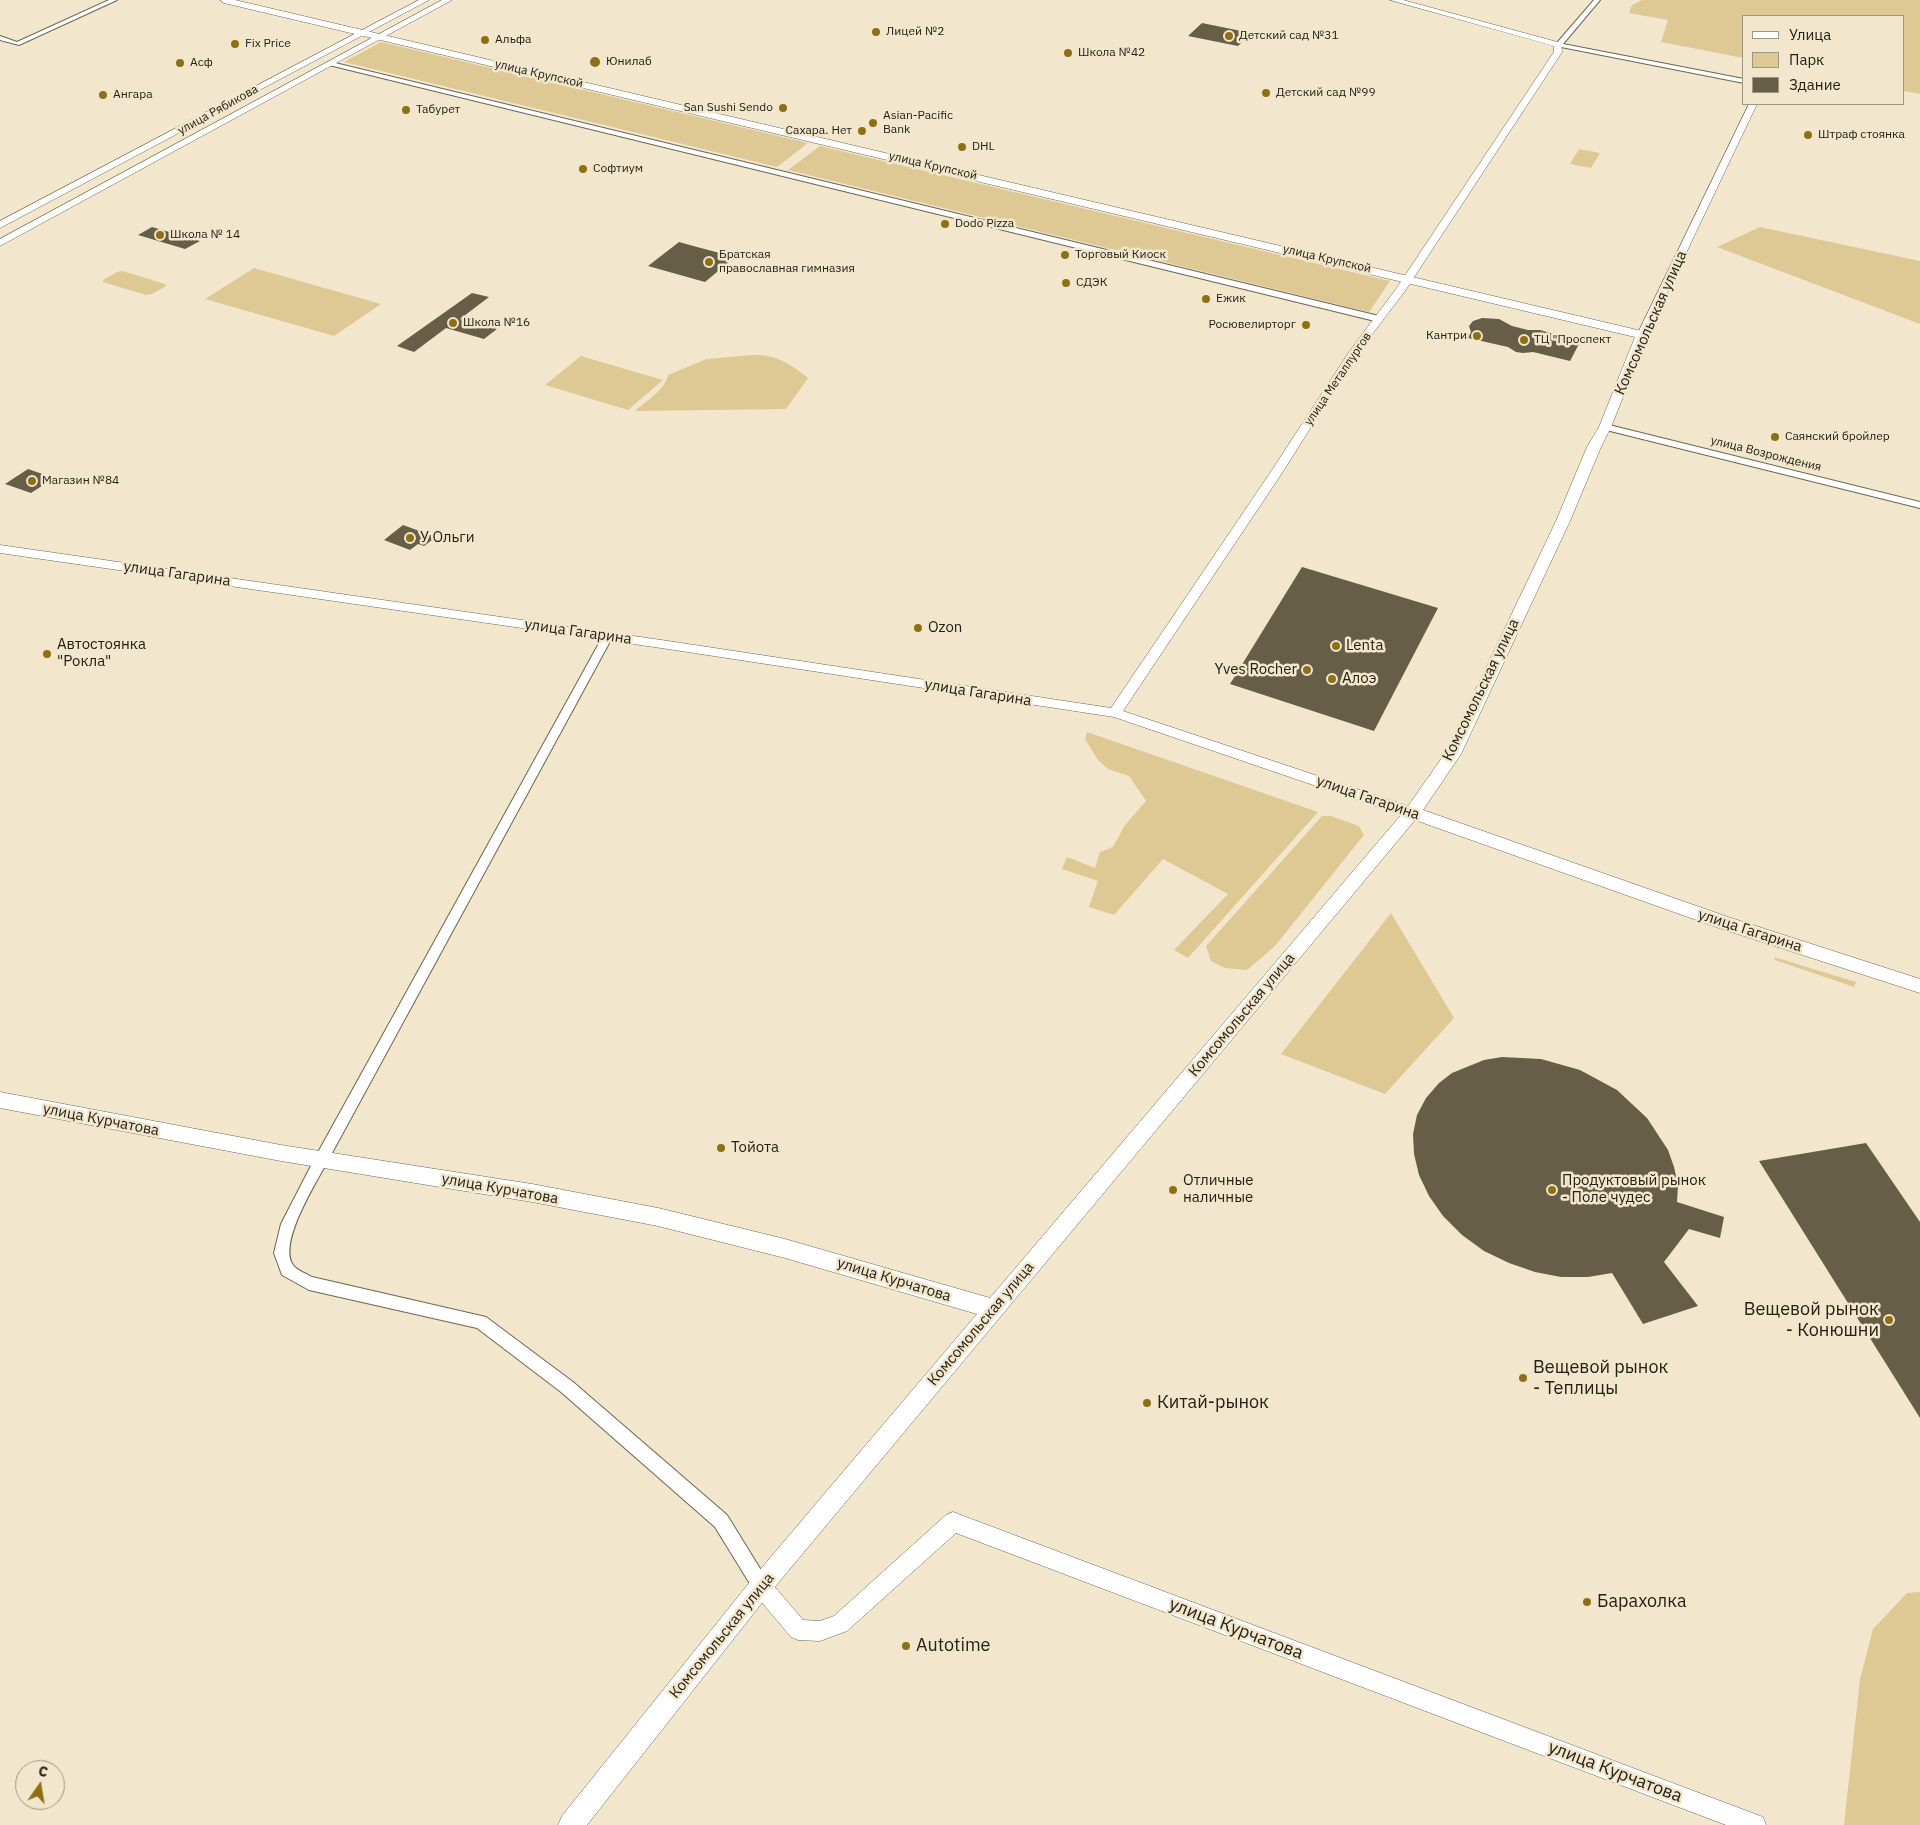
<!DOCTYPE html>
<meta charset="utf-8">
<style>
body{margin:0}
#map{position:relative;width:1920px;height:1825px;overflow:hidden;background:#f2e7cd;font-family:"IBM Plex Sans",sans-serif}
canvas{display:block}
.legend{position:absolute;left:1742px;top:15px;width:162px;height:90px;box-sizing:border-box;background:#f2e7cd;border:1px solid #9f9784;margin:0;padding:6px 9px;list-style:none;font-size:15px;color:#232016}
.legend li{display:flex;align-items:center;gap:10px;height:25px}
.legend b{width:25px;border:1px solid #9f9784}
.north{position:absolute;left:15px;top:1760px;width:50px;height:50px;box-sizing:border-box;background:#f2e7cd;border:1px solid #9f9784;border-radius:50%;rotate:13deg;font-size:14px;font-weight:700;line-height:20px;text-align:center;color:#232016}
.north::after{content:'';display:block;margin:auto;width:18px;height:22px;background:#8d7013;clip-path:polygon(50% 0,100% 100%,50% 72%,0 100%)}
</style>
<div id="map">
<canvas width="1920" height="1825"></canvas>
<ul class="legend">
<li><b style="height:6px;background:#fff"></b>Улица</li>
<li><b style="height:14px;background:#dec994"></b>Парк</li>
<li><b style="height:14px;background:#675e47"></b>Здание</li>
</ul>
<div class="north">С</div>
</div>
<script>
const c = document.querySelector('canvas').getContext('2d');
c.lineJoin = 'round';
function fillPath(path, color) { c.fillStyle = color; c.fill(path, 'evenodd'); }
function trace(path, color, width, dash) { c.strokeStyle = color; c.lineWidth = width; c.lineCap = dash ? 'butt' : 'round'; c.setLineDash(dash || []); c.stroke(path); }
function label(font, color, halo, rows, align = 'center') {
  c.font = font + ' "IBM Plex Sans",sans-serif'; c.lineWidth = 5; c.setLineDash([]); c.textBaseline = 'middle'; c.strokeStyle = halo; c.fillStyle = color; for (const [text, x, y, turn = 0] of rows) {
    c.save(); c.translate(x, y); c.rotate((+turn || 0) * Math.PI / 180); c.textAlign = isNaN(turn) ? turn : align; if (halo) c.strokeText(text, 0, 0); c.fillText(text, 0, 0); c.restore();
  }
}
fillPath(new Path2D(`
 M1642,0h278v94l-16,-3v-75h-160v42l-83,-16 7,-22 -39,-7 3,-8z
 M381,42l427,101 -31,24 -433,-105z
 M820,146l570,135 -21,31 -581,-142z
 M1579,149l21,4 -9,15 -21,-4z
 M1760,227l160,34v63l-203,-77z
 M254,268l127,36 -47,32 -129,-37z
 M123,271l42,13 1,2 -14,8 -6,1 -43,-13v-2l14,-8z
 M753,355c24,0 36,8 55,23l-22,31 -151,2c11,-10 30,-21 33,-36l39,-16z
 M581,356l82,24 -35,30 -83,-25z
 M1087,732l231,80 -130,146 -14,-8 54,-56 -65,-35 -49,56 -25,-8 9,-26 -36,-12 5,-12 28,11 5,-16 13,-5 12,-22 21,-24 -17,-25 -21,-7 -10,-9 -13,-21z
 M1322,816h9l28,10 5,9 -89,111 -28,24 -22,-2 -14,-7 -5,-15z
 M1391,913l63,105 -69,76 -104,-40z
 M1774,957l82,25 -2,5 -79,-27z
 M1920,1592v233h-76l16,-146 13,-50 34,-36z`), '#dec994');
fillPath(new Path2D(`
 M1202,23l49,10 -13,13 -50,-10z
 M152,227l48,14 -15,8 -47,-14z
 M679,242l18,5 38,10 -30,25 -57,-16z
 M472,293l17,4 -29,22 37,10 -13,10 -38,-11 -32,24 -17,-6z
 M1482,318l17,1 13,7 16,4h12l40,12 -10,19 -37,-9 -10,1 -7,-1 -8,-5 -40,-9 3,-6 -2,-6 4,-5z
 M28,469l26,9 -23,15 -26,-9z
 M403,525l33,12 -12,9 -6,-2 -8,6 -26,-10z
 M1302,567l136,41 -64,123 -144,-47z
 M1502,1057l39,2 39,11 37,20 30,28 21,32 6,17 4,18 -1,17 47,15 -4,21 -31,-9 -25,33 34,44 -55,18 -31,-51 -24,4h-27l-26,-5 -26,-9 -25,-12 -22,-16 -19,-19 -14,-20 -10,-21 -5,-21 -1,-20 4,-19 9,-17 13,-15 13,-10 32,-13z
 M1866,1143l54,79v196l-161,-257z`), '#675e47');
const minor = new Path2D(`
 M109,0h8l-98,45 -19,-5v-4l17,6z
 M1594,0h6l-37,44 181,35v4l-188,-37v-2z
 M331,62l1048,254 4,3 -4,3 -1050,-257 -1,-1z
 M1605,424l315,78v6l-318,-79v-4z
 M608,633l5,3 -287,528c-11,21 -48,79 -33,101 3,5 14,9 19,12l174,40 87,65 154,133 40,65 2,6 -2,6 -6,2 -6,-2 -40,-65 -154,-135 -84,-64 -168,-38 -27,-15 -8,-22 7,-29 35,-68 287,-520z`);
const tertiary = new Path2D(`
 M419,0h10l-429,228v-7z
 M442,0h10l-452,246v-7z
 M1390,0h13l158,43 1,9 -157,239 -47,62 -76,120 -159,238 294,98 2,4 -2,4h-10l-293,-100 -446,-68 -668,-96v-8l668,96 443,67 159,-235 79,-121 47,-63 158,-237v-6z
 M1749,104h8l-110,231 -1,2h-8l-1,-2z
 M953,1512l802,302 8,3 3,8h-40l-770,-292 -109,98 -27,10 -22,-1 -7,-3 -37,-44 -3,-7 3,-7 7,-3 7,3 35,41 17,1 14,-5 112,-101z`);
const secondary = new Path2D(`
 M220,0h15l1411,332 2,3 -37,92 -10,20 -31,74 -109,233 -38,56 305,107 192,62v14l-204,-66 -301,-107 -646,774 -182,231h-29l4,-9 191,-238 224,-264 -192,-56 -127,-32 -126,-24 -251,-41 -281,-53v-16l281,53 251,39 126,24 127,31 205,59 416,-489 40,-57 110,-231 31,-74 12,-20 36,-90 -1411,-334z`);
trace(minor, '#6e654d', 2);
trace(tertiary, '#6e654d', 1);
trace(secondary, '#6e654d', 1);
fillPath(minor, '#fff');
fillPath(tertiary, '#fff');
fillPath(secondary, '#fff');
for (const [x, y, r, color] of [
 [876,32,5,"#8d7013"],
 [1229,36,5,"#8d7013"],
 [485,40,5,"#8d7013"],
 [235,44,5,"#8d7013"],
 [1068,53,5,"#8d7013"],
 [595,62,6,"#8d7013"],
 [180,63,5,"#8d7013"],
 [1266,93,5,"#8d7013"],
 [103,95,5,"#8d7013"],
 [783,108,5,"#8d7013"],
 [406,110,5,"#8d7013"],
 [873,123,5,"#8d7013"],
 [862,131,5,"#8d7013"],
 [1808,135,5,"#8d7013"],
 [962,147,5,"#8d7013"],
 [583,169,5,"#8d7013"],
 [945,224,5,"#8d7013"],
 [160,235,5,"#8d7013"],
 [1065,255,5,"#8d7013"],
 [709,262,5,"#8d7013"],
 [1066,283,5,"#8d7013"],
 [1206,299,5,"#8d7013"],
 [453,323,5,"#8d7013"],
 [1306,325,5,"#8d7013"],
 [1477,336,5,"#8d7013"],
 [1524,340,5,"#8d7013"],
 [1775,437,5,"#8d7013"],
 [32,481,5,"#8d7013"],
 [410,538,5,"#8d7013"],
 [918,628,5,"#8d7013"],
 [1336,646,5,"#8d7013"],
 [47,654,5,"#8d7013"],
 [1307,670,5,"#8d7013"],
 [1332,679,5,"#8d7013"],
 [721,1148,5,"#8d7013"],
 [1173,1190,5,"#8d7013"],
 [1552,1190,5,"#8d7013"],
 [1889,1320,5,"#8d7013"],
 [1523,1378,5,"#8d7013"],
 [1147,1403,5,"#8d7013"],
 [1587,1602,5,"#8d7013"],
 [906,1646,5,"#8d7013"]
]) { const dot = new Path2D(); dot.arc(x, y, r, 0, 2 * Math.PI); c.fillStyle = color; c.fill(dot); trace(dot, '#f2e7cd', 2); }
label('12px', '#232016', '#f2e7cd', [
 ["Лицей №2",886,32],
 ["Детский сад №31",1239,36],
 ["Альфа",495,40],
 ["Fix Price",245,44],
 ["Школа №42",1078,53],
 ["Юнилаб",606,62],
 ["Асф",190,63],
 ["Детский сад №99",1276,93],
 ["Ангара",113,95],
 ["San Sushi Sendo",773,108,"right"],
 ["Табурет",416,110],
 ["Asian-Pacific",883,116],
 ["Bank",883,130],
 ["Сахара. Нет",852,131,"right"],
 ["Штраф стоянка",1818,135],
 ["DHL",972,147],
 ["Софтиум",593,169],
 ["Dodo Pizza",955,224],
 ["Школа № 14",170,235],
 ["Братская",719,255],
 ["православная гимназия",719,269],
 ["Торговый Киоск",1075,255],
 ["СДЭК",1076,283],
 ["Ежик",1216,299],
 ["Школа №16",463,323],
 ["Росювелирторг",1296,325,"right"],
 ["Кантри",1467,336,"right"],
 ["ТЦ \"Проспект",1534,340],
 ["Саянский бройлер",1785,437],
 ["Магазин №84",42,481]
], 'left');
label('12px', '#232016', '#f2e7cd', [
 ["улица Крупской",539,74,13],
 ["улица Рябикова",218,110,-29],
 ["улица Крупской",933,166,13],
 ["улица Крупской",1327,259,13],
 ["улица Металлургов",1338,379,-56],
 ["улица Возрождения",1766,454,14]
]);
label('15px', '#232016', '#f2e7cd', [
 ["Комсомольская улица",1651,323,-66],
 ["улица Гагарина",177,574,8],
 ["улица Гагарина",578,632,8],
 ["Комсомольская улица",1481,690,-64],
 ["улица Гагарина",978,693,9],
 ["улица Гагарина",1368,798,19],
 ["улица Гагарина",1750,931,18],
 ["Комсомольская улица",1242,1015,-50],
 ["улица Курчатова",101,1120,11],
 ["улица Курчатова",500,1189,10],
 ["улица Курчатова",894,1280,17],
 ["Комсомольская улица",981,1324,-50],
 ["Комсомольская улица",722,1636,-51]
]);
label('15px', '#232016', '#f2e7cd', [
 ["У Ольги",420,538],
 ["Ozon",928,628],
 ["Автостоянка",57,645],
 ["\"Рокла\"",57,662],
 ["Lenta",1346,646],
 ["Yves Rocher",1297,670,"right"],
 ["Алоэ",1342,679],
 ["Тойота",731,1148],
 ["Отличные",1183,1181],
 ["наличные",1183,1198],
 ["Продуктовый рынок",1562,1181],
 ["- Поле чудес",1562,1198]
], 'left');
label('18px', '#232016', '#f2e7cd', [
 ["Вещевой рынок",1879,1310,"right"],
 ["- Конюшни",1879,1331,"right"],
 ["Вещевой рынок",1533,1368],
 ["- Теплицы",1533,1389],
 ["Китай-рынок",1157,1403],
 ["Барахолка",1597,1602],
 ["Autotime",916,1646]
], 'left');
label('18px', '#232016', '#f2e7cd', [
 ["улица Курчатова",1236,1629,21],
 ["улица Курчатова",1615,1772,21]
]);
</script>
